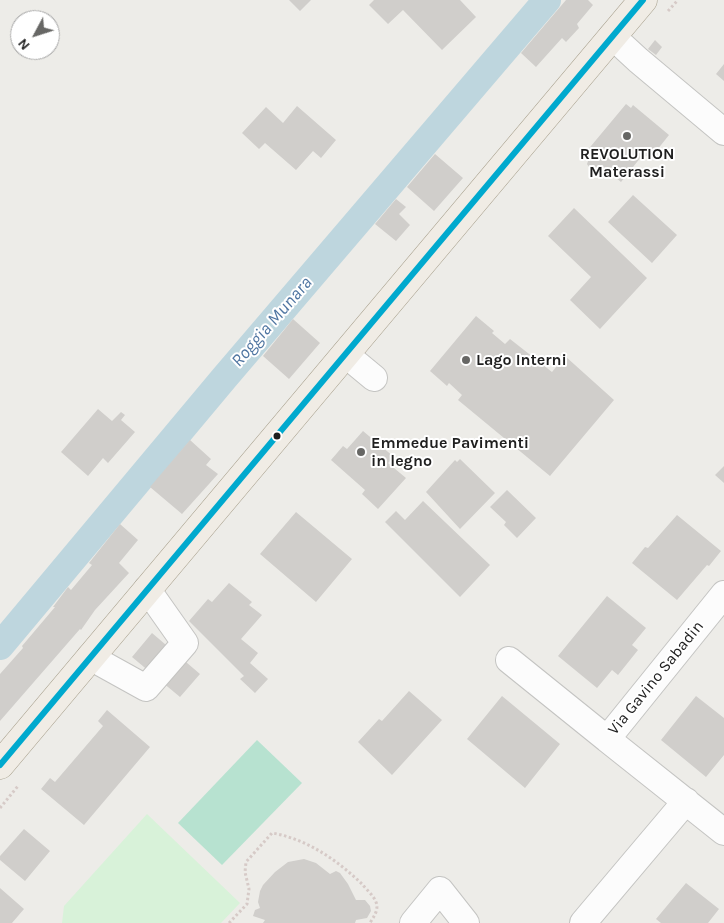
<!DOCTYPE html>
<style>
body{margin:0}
#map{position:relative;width:724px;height:923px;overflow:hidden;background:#edece8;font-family:Karla,sans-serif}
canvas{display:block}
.north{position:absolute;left:10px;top:10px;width:50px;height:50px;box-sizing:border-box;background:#fff;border:1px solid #a5a5a5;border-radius:50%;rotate:230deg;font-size:14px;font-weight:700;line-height:20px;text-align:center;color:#1f1f1f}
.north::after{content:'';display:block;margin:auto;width:18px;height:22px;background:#676765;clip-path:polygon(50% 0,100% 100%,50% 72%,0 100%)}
</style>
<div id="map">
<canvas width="724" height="923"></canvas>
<div class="north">N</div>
</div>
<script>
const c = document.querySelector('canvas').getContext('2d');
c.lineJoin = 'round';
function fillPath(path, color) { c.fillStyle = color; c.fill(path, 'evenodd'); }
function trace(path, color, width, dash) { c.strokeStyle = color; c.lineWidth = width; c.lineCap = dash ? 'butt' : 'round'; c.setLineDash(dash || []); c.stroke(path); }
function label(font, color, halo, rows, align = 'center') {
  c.font = font + ' Karla,sans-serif'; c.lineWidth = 4; c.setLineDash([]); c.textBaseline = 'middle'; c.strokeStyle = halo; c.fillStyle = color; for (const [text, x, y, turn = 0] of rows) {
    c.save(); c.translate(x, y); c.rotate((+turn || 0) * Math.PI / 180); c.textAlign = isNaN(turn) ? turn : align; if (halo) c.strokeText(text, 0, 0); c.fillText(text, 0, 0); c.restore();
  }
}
fillPath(new Path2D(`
 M147,814l93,89 -19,20h-159l2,-17z`), '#d8f2d9');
fillPath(new Path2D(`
 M257,740l45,43 -80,82 -44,-42z`), '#b7e2d0');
trace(new Path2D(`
 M0,646l225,-269 322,-377`), '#bed6de', 28);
fillPath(new Path2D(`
 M289,0h22l-11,11z
 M374,0h86l16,17 -34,33 -39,-40 -15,14 -19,-19z
 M566,0h22l5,5 -16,19 2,4 -13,14 -4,-4 -26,29 -15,-14z
 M655,40l7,7 -6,8 -8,-6z
 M724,64v17l-8,-7z
 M626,104l5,4 2,-3 36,30 -16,20 -12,2 -20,25 -18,-15 -5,4 -8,-2 -3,-5 3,-8 -4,-4z
 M297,106l39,34 -15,18 -8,-7 -17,19 -31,-27 -6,6 -17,-16 24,-26 17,16z
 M435,154l28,24 -29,33 -27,-24z
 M633,195l44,40 -25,28 -44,-41z
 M396,199l10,8 -7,7 11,11 -14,16 -21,-17z
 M574,208l73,70 -47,51 -30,-29 21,-23 -43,-41z
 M476,316l18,15 -2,2 13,11 5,-5 42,33 13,-16 49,44 -64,76 -92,-76 4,-5 -13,-12 -2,3 -17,-15z
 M293,319l27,24 -31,36 -26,-23z
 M98,409l14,12 9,-9 4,3 -4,5 14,12 -27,31 -5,-5 -15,18 -27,-24z
 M363,431l31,26 -6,6 18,15 -28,31 -16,-15 3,-4 -34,-30 12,-14 4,3z
 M190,440l21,19 -5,6 12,9 -36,40 -32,-27z
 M460,459l35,34 -35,36 -34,-37 29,-32 2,2z
 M724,466v17l-9,-8z
 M507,490l29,28 -19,20 -13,-13 2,-3 -16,-15z
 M423,501l67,64 -30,32 -75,-75 11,-11 9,9z
 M296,512l56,47 -36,43 -56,-48z
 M677,515l44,36 -12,15 -2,-1 -30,35 -45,-37 13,-16 3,1z
 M120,524l18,16 -19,23 10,10 -34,37 -14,20 -1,-1 -80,92v-47l23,-26 -1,-2 33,-39h-2l15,-20 3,3 21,-25 -3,-2z
 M229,583l23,19 -3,3 13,10 -21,24 17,14 -8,10 18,16 -13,14 -15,-14 4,-3 -55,-55 19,-22 4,3z
 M607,596l39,32 -14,17 6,5 -20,25 -6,-5 -15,18 -39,-32z
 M152,633l48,41 -20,23 -48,-40z
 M409,691l33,29 -50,55 -34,-33 21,-23 3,2z
 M502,696l58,48 -35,44 -58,-49z
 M696,696l28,22v37l-18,22 -45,-37z
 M107,710l43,37 -66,78 -43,-36 9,-11 5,4 48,-56 -5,-5z
 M24,829l26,22 -25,30 -25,-21v-4z
 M304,859l12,4 14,11 6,-3 4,2 8,11 8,16h9l5,6 1,5 -4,7 -11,2 -1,3h-92l2,-3 -12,-4 2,-6 5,-2 -2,-6 2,-11 3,-6 12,-13 13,-10z
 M686,883l33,26 -11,14h-47l-5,-4z
 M0,888l24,21 -12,14h-12z`), '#d0cecb');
const minor = new Path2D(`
 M612,36l26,24 86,72
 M345,354l29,24
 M724,594l-117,145 117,93
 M90,657l56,31 39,-45 -38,-54
 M509,660l98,79
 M413,923l27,-33 26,33
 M583,923l103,-122`);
const major = new Path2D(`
 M0,765l643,-765`);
trace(minor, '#c4c4c2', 28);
trace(major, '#a29a86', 29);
trace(new Path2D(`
 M668,11l10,-11
 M0,808l18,-22
 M229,923l18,-19 2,-15 -4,-17 1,-10 26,-29c35,6 65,27 90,51 4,5 12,12 14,18 3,8 -2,14 -6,21`), '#d6cac7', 3, [2.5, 2.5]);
trace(minor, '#fcfcfc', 26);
trace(major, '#f0ece5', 28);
trace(new Path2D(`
 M0,765l643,-765`), '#00a9ce', 6);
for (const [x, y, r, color] of [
 [627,136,5,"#676765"],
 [466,360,5,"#676765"],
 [277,436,4.5,"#1f1f1f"],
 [361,452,5,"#676765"]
]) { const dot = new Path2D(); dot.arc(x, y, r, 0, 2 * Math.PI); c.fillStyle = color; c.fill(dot); trace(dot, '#fff', 2); }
label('bold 16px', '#1f1f1f', '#fff', [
 ["REVOLUTION",627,154,"center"],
 ["Materassi",627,172,"center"],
 ["Lago Interni",476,360],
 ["Emmedue Pavimenti",371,443],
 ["in legno",371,461]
], 'left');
label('16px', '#1f1f1f', '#fff', [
 ["Via Gavino Sabadin",656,678,-51]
]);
label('italic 18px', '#4f75a1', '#fff', [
 ["Roggia Munara",272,322,-49]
]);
</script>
